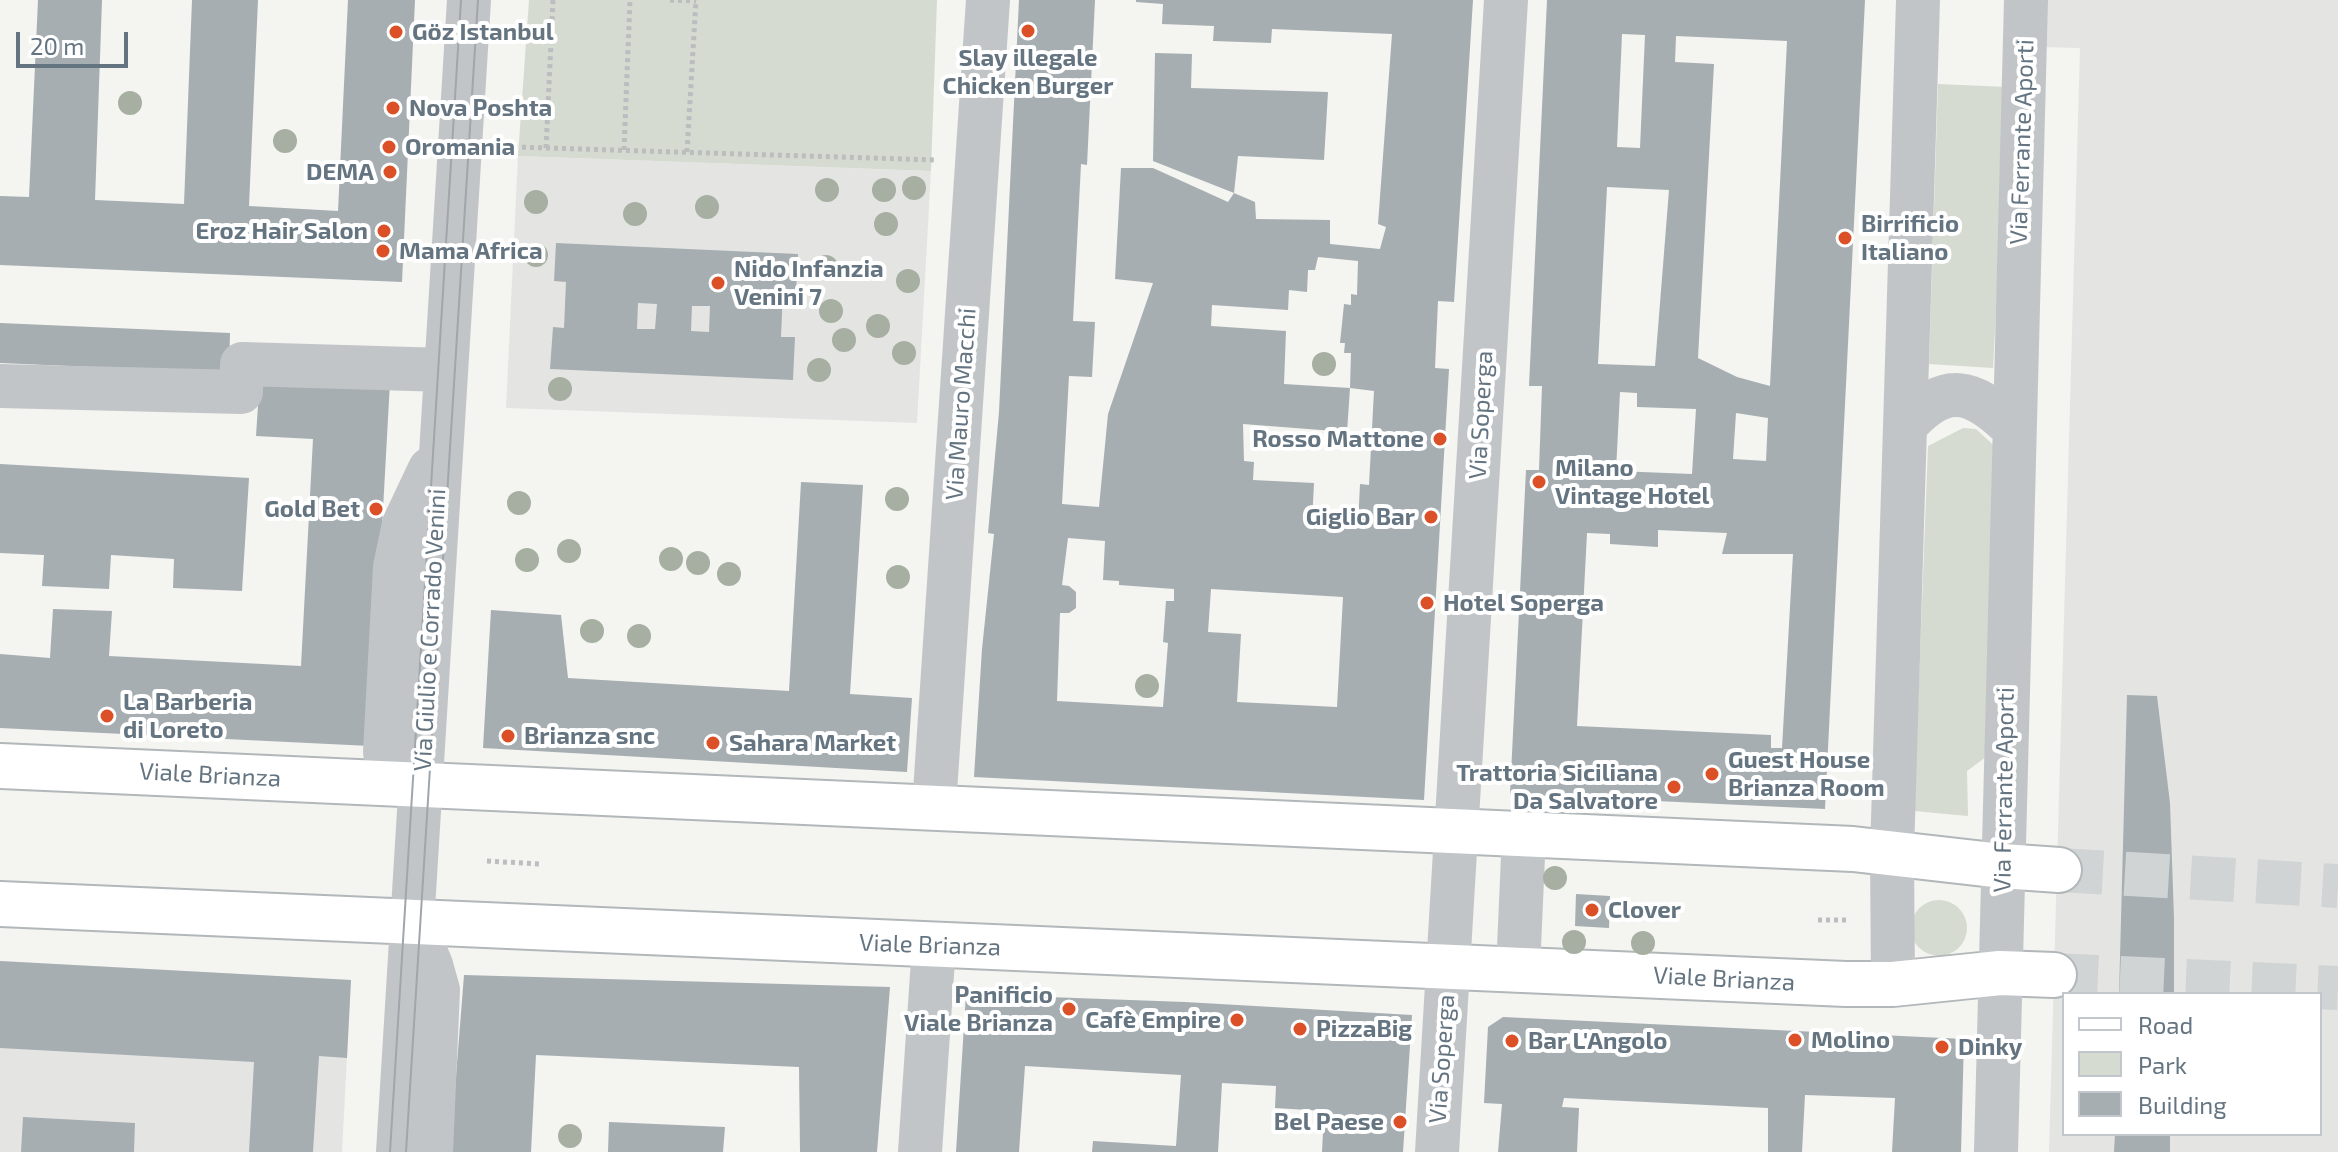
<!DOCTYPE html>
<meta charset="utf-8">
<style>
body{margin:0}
#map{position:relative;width:2338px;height:1152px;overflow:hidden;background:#f4f4f0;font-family:"Exo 2",sans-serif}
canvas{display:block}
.legend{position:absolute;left:2062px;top:992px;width:260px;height:144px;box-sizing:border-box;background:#fff;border:2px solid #c1c7cc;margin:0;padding:10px 14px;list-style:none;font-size:24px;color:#647480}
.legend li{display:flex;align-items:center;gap:16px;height:40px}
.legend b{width:40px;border:2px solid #c1c7cc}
.scale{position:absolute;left:16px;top:32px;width:112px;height:36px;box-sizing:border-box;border:4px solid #647480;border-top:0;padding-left:10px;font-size:24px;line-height:28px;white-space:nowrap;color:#647480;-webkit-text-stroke:6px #fff;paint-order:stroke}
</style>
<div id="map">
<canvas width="2338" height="1152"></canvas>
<ul class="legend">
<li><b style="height:10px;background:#fff"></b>Road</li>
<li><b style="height:22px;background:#d5dbd1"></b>Park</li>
<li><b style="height:22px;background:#a6aeb2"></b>Building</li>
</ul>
<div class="scale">20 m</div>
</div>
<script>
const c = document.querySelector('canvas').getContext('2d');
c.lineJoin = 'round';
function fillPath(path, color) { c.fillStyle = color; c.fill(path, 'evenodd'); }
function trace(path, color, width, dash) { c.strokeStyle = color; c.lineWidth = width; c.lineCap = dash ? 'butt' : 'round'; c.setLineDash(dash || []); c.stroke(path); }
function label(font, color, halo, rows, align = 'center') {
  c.font = font + ' "Exo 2",sans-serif'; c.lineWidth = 8; c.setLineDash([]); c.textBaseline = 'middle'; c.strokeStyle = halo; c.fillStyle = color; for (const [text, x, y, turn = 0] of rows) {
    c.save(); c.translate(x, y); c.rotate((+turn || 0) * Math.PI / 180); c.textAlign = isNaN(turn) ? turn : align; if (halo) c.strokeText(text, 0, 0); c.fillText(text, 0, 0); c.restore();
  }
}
fillPath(new Path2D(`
 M2044,0h294v1152h-289l31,-1104 -38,-1zM2064,994h256v140h-256z
 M518,156l413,15 -14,252 -411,-15z
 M0,961l351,19 -9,172h-342z`), '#e4e5e3');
fillPath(new Path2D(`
 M529,0h408l-6,171 -413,-15z
 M1938,84l70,3 -15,281 -64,-4z
 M1963,428l13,1 24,22 -10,303 -23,17 1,45 -54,-5 14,-365z
 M1911 928a28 28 0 1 1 56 0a28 28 0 1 1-56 0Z`), '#d5dbd1');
fillPath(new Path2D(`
 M38,0h64l-7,200 89,4 8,-204h66l-9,206 89,5 10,-211h67l-13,282 -402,-17v-69l29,1z
 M1019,0h76l-8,165 -6,-1 -8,157 22,1 -3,55 -23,-1 -7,128 37,3 9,-93 45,-131 -38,-4 6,-111h32l75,34 6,-9 -81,-32 2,-108 37,1 -1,34 137,4 -4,68 -86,-4 -4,37 21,9 1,17 74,1v24l50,5 6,-22 -8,-3 14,-190 -120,-5 -1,14 -58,-2 1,-15 -52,-2 1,-20 -27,-2v-2h337l-19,302 -16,-1 -3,67 14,1 -25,431 -450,-23 8,-128 12,-115 -6,-1 11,-121zM1318,257l40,4 -1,34 -6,-1v11l-7,-1 -4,39h5l-1,10h7l-1,35 24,3 -5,94 -9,-1 -2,41 -46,-2 2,-40 -61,-3 1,-18 -10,-1 -1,-37 104,8 3,-44 -66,-4 2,-53 -75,-5 1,-21 76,5 1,-20 18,2 1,-22h7zM1068,538l37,3 -2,39 16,1v4l55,4v12h-8l-3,41 5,1 -5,64 -106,-6 3,-88h9l7,-5v-16l-7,-6 -7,-1zM1211,589l132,8 -6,110 -100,-5 4,-68 -33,-2z
 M1547,0h318l-40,809 -315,-15 16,-324h13l3,-84h-13zM1622,34l23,1 -5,113 -23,-1zM1676,36l111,5 -17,345 -33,-9 -39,-19 16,-294 -39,-2zM1607,187l62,3 -14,176 -57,-2zM1620,392l17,1v14l59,2 -4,65 -76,-3zM1736,413l32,5 -2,43 -33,-2zM1658,530l69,3 -5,21h71l-11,194h-11v-13l-194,-9 10,-193 23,1v10l48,3z
 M556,243l242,11 -2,38 -13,-1 -2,46h14l-2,43 -243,-11 3,-42 11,1 2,-46 -12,-1zM638,303l19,1 -2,25h-18zM692,306h18l-1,26 -18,-1z
 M0,323l230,10 -1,40 -229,-10z
 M260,375l130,7 -20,364 -370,-18v-74l50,4 3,-49 59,2 -3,45 192,10 12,-227 -57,-3z
 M0,464l249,14 -7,113 -69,-3 1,-29 -63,-4 -2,34 -67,-3 2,-31 -44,-2z
 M801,482l62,3 -13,209 62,4 -5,74 -424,-24 8,-138 70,5 7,63 221,13z
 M2127,695l30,1 13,107 4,115v76h-55z
 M1576,894l34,2 -1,32 -34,-2z
 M0,961l351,19 -4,78 -28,-2 -6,96h-64l5,-90 -254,-14z
 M464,975l426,12 -13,165h-77l-1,-85 -263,-12 -5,97h-81z
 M966,994l219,8 227,13 -9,137h-81l2,-41 -49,-3 1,-22 -54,-3 -4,69h-126l1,-11 83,5 5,-71 -156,-9 -6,86h-63z
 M1503,1017l461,22 -3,113h-69l3,-54 -90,-3 -3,57h-34v-44l-204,-10 -2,9 17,1 -2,44h-79l4,-48 -18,-1 4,-76z
 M23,1117l112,6 -1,29h-113z
 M609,1122l116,5 -2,25h-115z
 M2115,1134h55v18h-56z`), '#a6aeb2');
trace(new Path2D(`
 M2059,870l279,16
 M2054,975l284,13`), '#d0d4d4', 44, [44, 22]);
const major = new Path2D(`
 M0,766l1853,83 149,17 57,4
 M0,904l1846,80h47l107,-11 54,2`);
trace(major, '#b2b7ba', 48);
trace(new Path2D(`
 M670,0l26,1
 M514,147l422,13
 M546,148l7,-148
 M624,150l6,-150
 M687,152l9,-152
 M487,861l53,3
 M1818,920h31`), '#bbbdbf', 5, [4, 4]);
trace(new Path2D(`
 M0,386l241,6 1,-28 204,6
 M1905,426c40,-45 67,-38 108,2
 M421,785l-36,-33 10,-185 9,-43 26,-55
 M934,807l54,-807
 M418,934l13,31 7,25 -7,162
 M1518,970l6,-136
 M1893,984l-1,-131 26,-853
 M398,1152l71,-1152
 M920,1152l14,-207
 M1437,1152l69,-1152
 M1996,1152l30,-1152`), '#c2c5c8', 44);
trace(major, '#fff', 44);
trace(new Path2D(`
 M390,1152l71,-1152
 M406,1152l72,-1152`), '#a0a6ab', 2);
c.fillStyle = '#a6afa2';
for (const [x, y] of [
 [130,103],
 [285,141],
 [914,188],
 [827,190],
 [884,190],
 [536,202],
 [707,207],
 [635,214],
 [886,224],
 [536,255],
 [826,267],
 [908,281],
 [831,311],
 [878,326],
 [844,340],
 [904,353],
 [1324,364],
 [819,370],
 [560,389],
 [897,499],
 [519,503],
 [569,551],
 [671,559],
 [527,560],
 [698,563],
 [729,574],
 [898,577],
 [592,631],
 [639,636],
 [1147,686],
 [1555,878],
 [1574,942],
 [1643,943],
 [570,1136]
]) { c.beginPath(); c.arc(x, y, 12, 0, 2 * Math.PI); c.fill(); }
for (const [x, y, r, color] of [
 [1028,31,8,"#dc5027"],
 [396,32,8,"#dc5027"],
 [393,108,8,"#dc5027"],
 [389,147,8,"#dc5027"],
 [390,172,8,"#dc5027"],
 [384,231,8,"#dc5027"],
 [1845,238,8,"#dc5027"],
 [383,251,8,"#dc5027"],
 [718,283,8,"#dc5027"],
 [1440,439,8,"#dc5027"],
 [1539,482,8,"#dc5027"],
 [376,509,8,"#dc5027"],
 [1431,517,8,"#dc5027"],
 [1427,603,8,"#dc5027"],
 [107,716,8,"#dc5027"],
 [508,736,8,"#dc5027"],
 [713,743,8,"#dc5027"],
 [1712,774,8,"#dc5027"],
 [1674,787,8,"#dc5027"],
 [1592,910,8,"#dc5027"],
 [1069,1009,8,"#dc5027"],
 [1237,1020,8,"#dc5027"],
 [1300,1029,8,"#dc5027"],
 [1795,1040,8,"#dc5027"],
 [1512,1041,8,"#dc5027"],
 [1942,1047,8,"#dc5027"],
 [1400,1122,8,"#dc5027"]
]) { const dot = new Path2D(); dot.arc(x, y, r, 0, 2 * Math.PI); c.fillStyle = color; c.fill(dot); trace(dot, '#fff', 3); }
label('bold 24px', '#647480', '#fff', [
 ["Göz Istanbul",412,32],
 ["Slay illegale",1028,58,"center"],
 ["Chicken Burger",1028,86,"center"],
 ["Nova Poshta",409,108],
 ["Oromania",405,147],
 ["DEMA",374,172,"right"],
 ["Birrificio",1861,224],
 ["Italiano",1861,252],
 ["Eroz Hair Salon",368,231,"right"],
 ["Mama Africa",399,251],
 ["Nido Infanzia",734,269],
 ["Venini 7",734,297],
 ["Rosso Mattone",1424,439,"right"],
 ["Milano",1555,468],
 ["Vintage Hotel",1555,496],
 ["Gold Bet",360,509,"right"],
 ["Giglio Bar",1415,517,"right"],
 ["Hotel Soperga",1443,603],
 ["La Barberia",123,702],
 ["di Loreto",123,730],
 ["Brianza snc",524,736],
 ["Sahara Market",729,743],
 ["Guest House",1728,760],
 ["Brianza Room",1728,788],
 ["Trattoria Siciliana",1658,773,"right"],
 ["Da Salvatore",1658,801,"right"],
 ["Clover",1608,910],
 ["Panificio",1053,995,"right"],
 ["Viale Brianza",1053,1023,"right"],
 ["Cafè Empire",1221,1020,"right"],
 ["PizzaBig",1316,1029],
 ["Molino",1811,1040],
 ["Bar L'Angolo",1528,1041],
 ["Dinky",1958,1047],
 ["Bel Paese",1384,1122,"right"]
], 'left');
label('24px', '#647480', '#fff', [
 ["Via Ferrante Aporti",2022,142,-88],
 ["Via Mauro Macchi",961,404,-86],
 ["Via Soperga",1481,415,-87],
 ["Via Giulio e Corrado Venini",430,630,-87],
 ["Viale Brianza",210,775,3],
 ["Via Ferrante Aporti",2004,790,-89],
 ["Viale Brianza",930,945,2],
 ["Viale Brianza",1724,979,3],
 ["Via Soperga",1442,1059,-86]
]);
</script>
